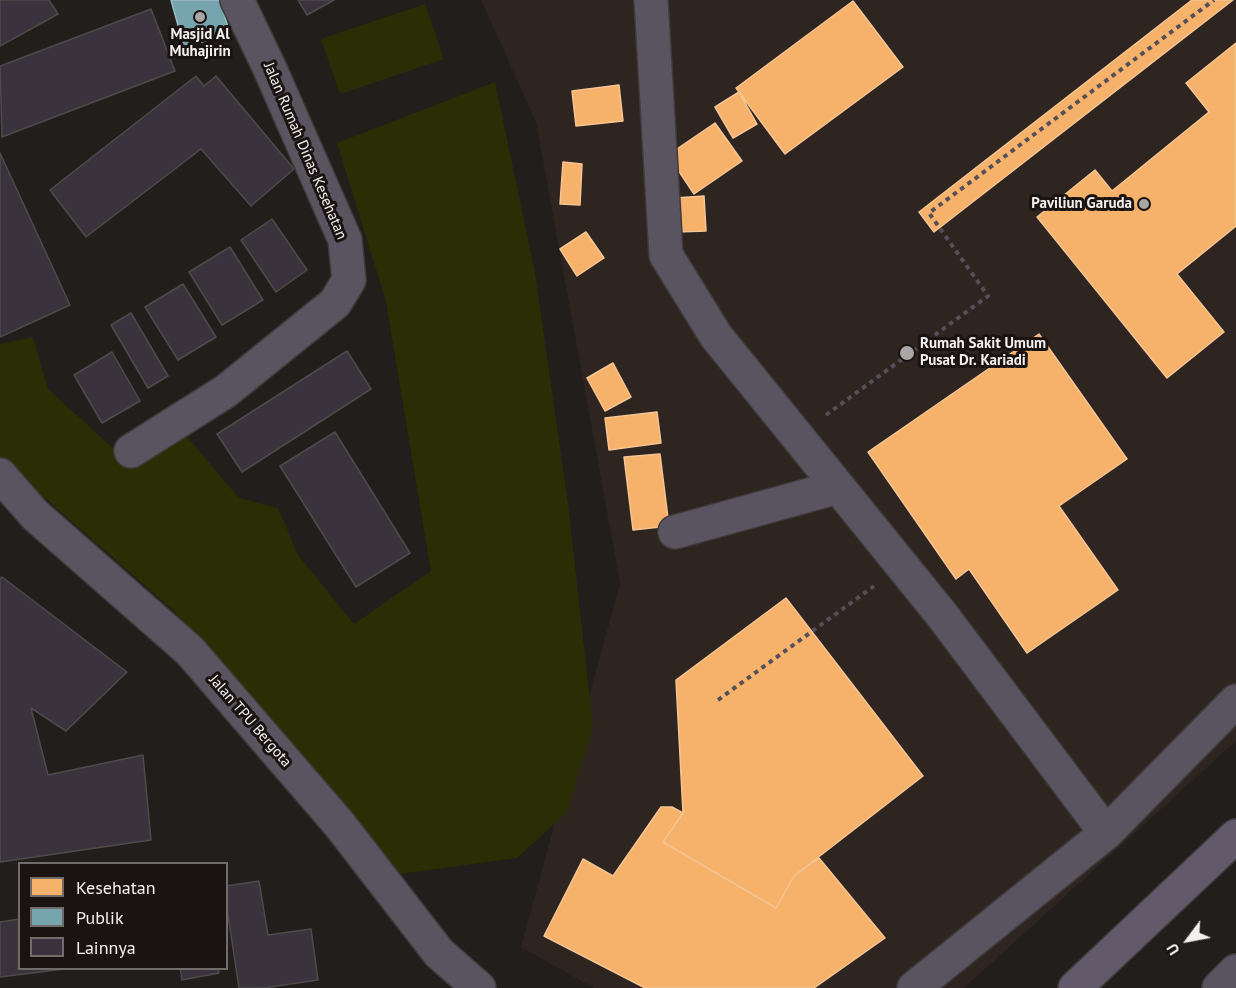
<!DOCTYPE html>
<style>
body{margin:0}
#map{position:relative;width:1236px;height:988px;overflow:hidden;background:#211e1c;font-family:"PT Sans",sans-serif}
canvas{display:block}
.legend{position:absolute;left:18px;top:862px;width:210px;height:108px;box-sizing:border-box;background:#191412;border:2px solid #716c6a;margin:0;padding:8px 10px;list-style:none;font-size:18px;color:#f4f0ef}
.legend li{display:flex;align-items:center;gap:12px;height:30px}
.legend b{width:30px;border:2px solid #716c6a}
.north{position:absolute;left:1158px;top:910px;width:60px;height:60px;-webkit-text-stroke:4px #191412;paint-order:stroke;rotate:238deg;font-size:16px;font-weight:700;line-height:24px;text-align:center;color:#f4f0ef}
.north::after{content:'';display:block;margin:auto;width:21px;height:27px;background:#f4f0ef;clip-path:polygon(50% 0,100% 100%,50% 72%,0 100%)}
</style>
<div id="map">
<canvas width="1236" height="988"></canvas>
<ul class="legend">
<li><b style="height:16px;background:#f6b26b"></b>Kesehatan</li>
<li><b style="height:16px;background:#76a5af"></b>Publik</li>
<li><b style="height:16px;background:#3a333d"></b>Lainnya</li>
</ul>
<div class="north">U</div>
</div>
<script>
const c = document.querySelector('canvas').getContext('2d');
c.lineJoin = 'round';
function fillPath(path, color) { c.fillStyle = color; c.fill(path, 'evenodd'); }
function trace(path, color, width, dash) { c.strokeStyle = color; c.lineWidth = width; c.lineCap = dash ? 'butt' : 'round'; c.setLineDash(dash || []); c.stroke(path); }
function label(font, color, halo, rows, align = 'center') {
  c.font = font + ' "PT Sans",sans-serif'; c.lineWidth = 6; c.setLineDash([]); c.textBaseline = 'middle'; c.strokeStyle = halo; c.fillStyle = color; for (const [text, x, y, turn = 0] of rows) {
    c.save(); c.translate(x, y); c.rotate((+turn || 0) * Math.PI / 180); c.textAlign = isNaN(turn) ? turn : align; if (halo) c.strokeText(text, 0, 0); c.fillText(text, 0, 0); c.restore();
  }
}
fillPath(new Path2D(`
 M481,0h755v741l-272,247h-370l-73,-41 99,-364 -84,-461z`), '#2e2420');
fillPath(new Path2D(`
 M425,4l19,55 -104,35 -19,-55z
 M495,82l40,191 33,231 25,222 -26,86 -50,46 -118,16 -226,-264 -173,-151v-115l33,-7 15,52 66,60 70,-16 55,65 39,10 20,47 56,69 77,-53 -45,-270 -49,-158z`), '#2b2e04');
const health = new Path2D(`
 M1192,0h41l-299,232 -15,-20z
 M853,1l50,66 -118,87 -49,-66z
 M1236,43v183l-59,48 47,58 -57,46 -130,-161 58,-47 17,21 97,-79 -23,-29z
 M619,85l4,36 -47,5 -4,-35z
 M739,92l18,32 -24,14 -18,-31z
 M715,123l27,38 -48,33 -26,-39z
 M563,162l19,2 -2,41 -20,-1z
 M704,196l2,35 -29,1 -2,-34z
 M586,232l18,26 -27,18 -17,-27z
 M1039,334l88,125 -68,47 59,84 -91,63 -58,-84 -13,10 -88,-127z
 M613,363l18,34 -26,14 -18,-33z
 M657,412l4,31 -52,7 -4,-32z
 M660,454l9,72 -36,4 -9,-73z
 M786,598l137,178 -129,100 -18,32 -113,-66 20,-29 -7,-133z
 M661,807h11l11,6 -20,29 113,66 18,-32 25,-18 66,80 -71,50h-169l-101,-52 39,-77 30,17z`);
fillPath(health, '#f6b26b');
trace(health, '#f5c593', 1.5);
const public = new Path2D(`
 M171,0h49l10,34 -46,13z`);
fillPath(public, '#76a5af');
trace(public, '#9cbcc2', 1.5);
const building = new Path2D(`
 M0,0h49l9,14 -58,32z
 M298,0h36l-27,15z
 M151,9l24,62 -173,66 -2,-71z
 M196,76l8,10 12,-10 78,93 -43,37 -50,-57 -115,88 -36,-47z
 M0,153l70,152 -70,32z
 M272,219l35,51 -31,22 -35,-52z
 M230,247l33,53 -41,25 -33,-53z
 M183,284l33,53 -38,23 -33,-53z
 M131,313l37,63 -20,12 -37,-63z
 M347,351l24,38 -129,83 -25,-38z
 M112,352l28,49 -38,22 -28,-48z
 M335,432l75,121 -54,34 -76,-121z
 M2,577l125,95 -61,59 -35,-23 17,67 95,-20 8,85 -151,22v-283z
 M259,881l9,54 43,-6 7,51 -55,8h-24l-13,-86v-16z
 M20,919v49h52l-72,9v-55z
 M180,968h38l1,5 -37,7z`);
fillPath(building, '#3a333d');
trace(building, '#4e4b4b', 1.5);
const minor = new Path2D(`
 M651,0l15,255 50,81 226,279 164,218
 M131,451l95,-60 109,-88 14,-23 -4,-40 -75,-171 -33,-69
 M0,475l35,40 155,136 150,174 99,128 40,35
 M675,532l163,-45
 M914,988l192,-155 130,-132
 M1219,988l17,-17`);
const highway = new Path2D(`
 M1075,988l161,-152`);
trace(minor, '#3e3b3a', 36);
trace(highway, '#3e3b3a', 36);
trace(new Path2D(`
 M826,415l162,-119 -59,-83 285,-213
 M718,700l156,-114`), '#555058', 4, [4.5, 4.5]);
trace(minor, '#5a5360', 33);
trace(highway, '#62596b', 33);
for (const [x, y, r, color] of [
 [200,17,6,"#aaa6a5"],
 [1144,204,6,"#aaa6a5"],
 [907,353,8,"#aaa6a5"]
]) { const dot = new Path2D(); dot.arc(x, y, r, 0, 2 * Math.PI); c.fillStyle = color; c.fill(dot); trace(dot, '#191412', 2); }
label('bold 15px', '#f4f0ef', '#191412', [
 ["Masjid Al",200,35],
 ["Muhajirin",200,52],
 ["Paviliun Garuda",1132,204,"right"],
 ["Rumah Sakit Umum",920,344,"left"],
 ["Pusat Dr. Kariadi",920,361,"left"]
]);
label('15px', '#f4f0ef', '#191412', [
 ["Jalan Rumah Dinas Kesehatan",305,151,67],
 ["Jalan TPU Bergota",250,721,49]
]);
</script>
